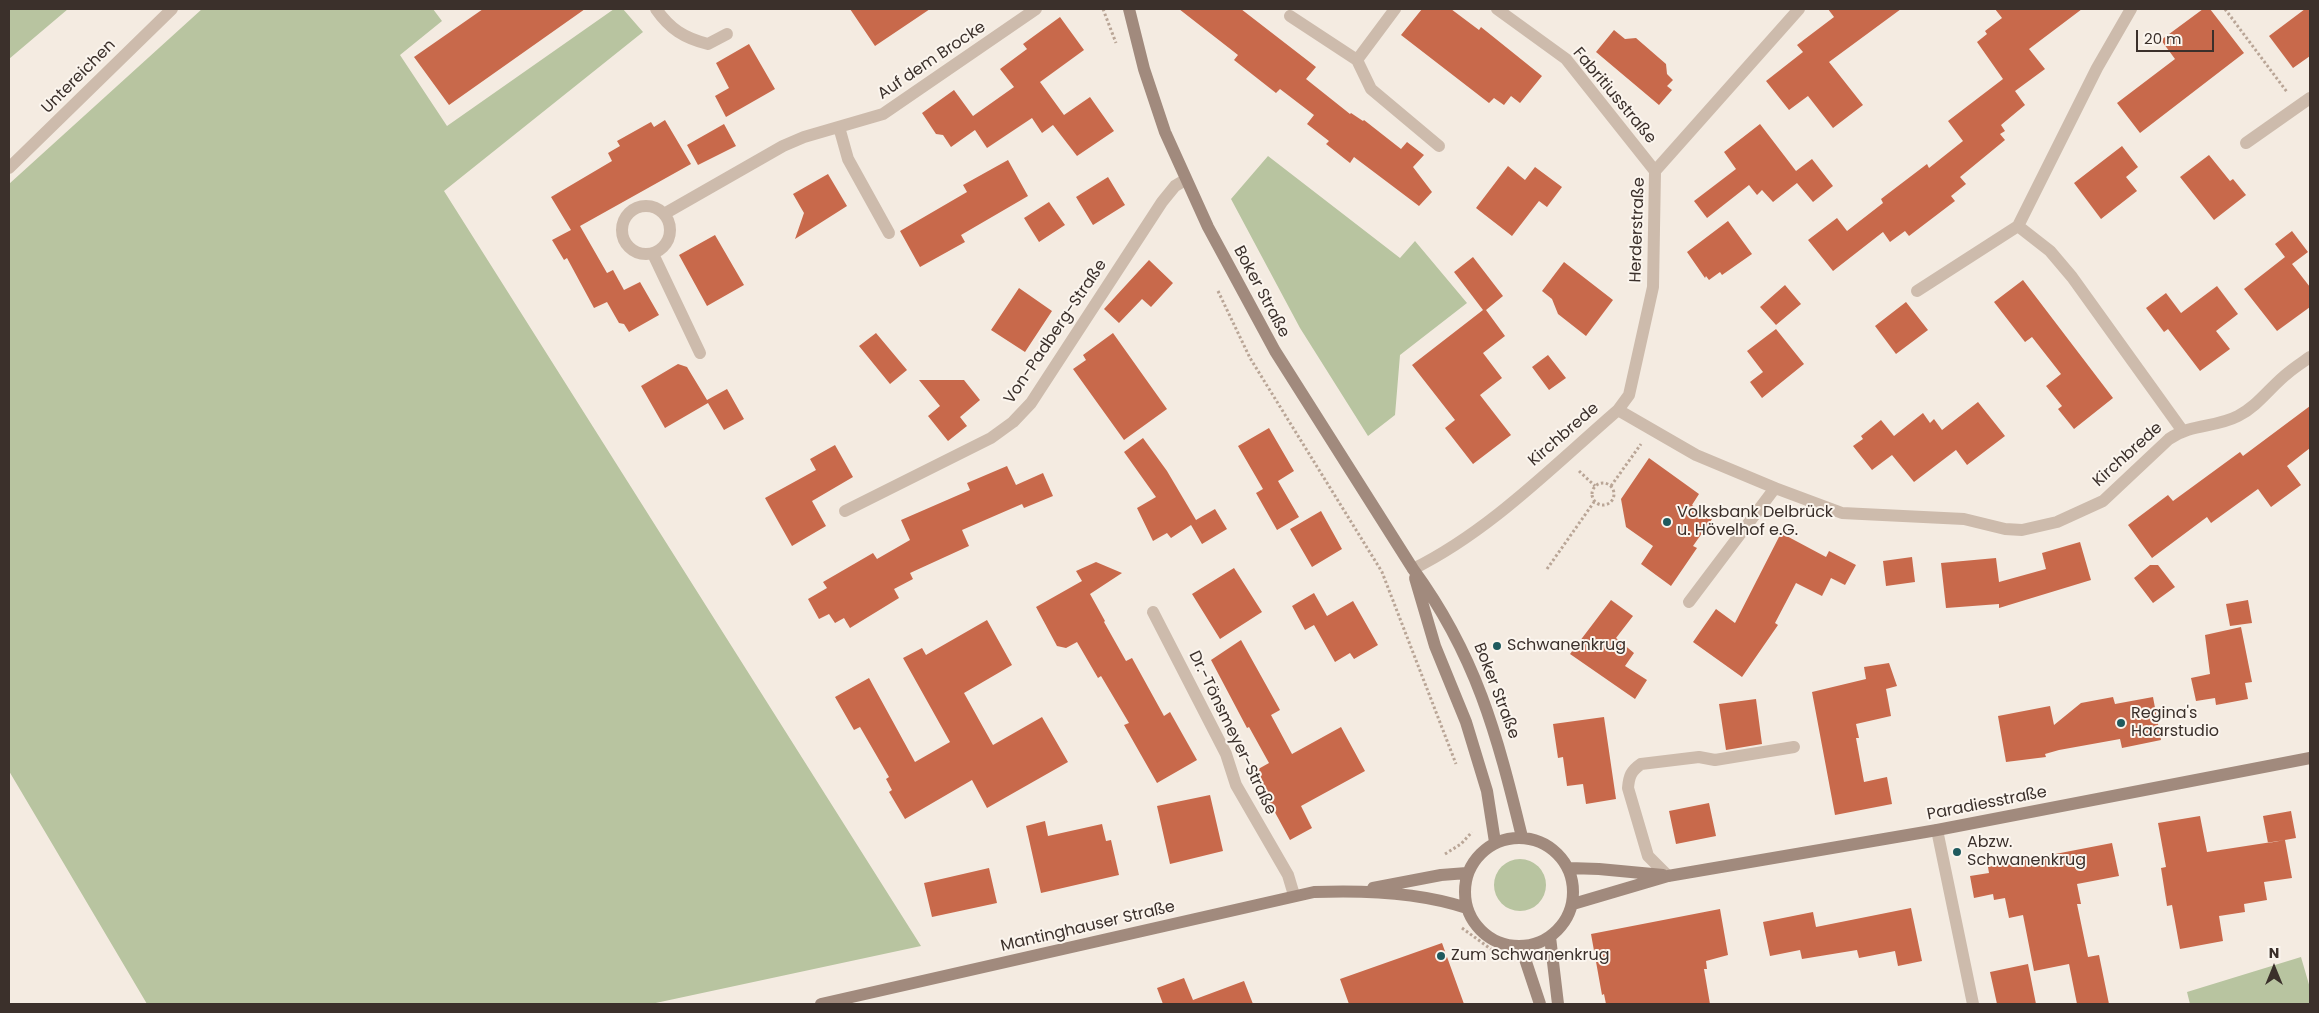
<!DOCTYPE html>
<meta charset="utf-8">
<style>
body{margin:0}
#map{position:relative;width:2319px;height:1013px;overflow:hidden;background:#f4ebe1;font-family:Poppins,sans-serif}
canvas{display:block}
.frame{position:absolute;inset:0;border:10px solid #3b302b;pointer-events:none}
.north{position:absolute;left:2249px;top:943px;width:50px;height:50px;-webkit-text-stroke:4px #fbf5ee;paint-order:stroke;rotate:0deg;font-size:14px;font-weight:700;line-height:20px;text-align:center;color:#3b302b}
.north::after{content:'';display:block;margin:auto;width:18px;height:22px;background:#3b302b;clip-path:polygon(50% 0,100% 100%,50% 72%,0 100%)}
.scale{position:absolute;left:2136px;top:30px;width:78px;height:22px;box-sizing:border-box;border:2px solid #3b302b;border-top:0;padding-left:6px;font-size:15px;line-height:18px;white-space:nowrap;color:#3b302b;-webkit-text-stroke:4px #fbf5ee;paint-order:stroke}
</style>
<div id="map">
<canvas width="2319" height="1013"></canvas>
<div class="frame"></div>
<div class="north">N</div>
<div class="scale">20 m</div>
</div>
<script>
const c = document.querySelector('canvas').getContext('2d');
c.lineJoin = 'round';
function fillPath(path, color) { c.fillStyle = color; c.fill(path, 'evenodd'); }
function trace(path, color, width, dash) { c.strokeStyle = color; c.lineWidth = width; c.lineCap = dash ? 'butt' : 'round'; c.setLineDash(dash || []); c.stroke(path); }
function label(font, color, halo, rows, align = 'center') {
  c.font = font + ' Poppins,sans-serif'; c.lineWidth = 4; c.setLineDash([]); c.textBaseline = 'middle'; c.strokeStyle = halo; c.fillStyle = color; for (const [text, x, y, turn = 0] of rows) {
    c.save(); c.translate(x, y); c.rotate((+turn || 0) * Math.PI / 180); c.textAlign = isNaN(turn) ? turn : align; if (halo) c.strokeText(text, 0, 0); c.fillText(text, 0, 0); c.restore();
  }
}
fillPath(new Path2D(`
 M9,9h59l-59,50z
 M202,9h231l9,12 -42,34 47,71 167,-117h9l20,23 -199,159 477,755 -270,58h-504l-138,-233v-587z
 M1268,156l132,102 15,-17 52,62 -67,52 -5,60 -27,21 -68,-108 -69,-129z
 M1494 885a26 26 0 1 1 52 0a26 26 0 1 1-52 0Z
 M2301,957l9,31v16h-120l-3,-12z`), '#b8c4a0');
fillPath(new Path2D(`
 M483,9h102l-136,96 -35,-48z
 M850,9h80l-55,37z
 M1179,9h62l75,58 -10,12 44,35 1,-1 12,8 1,-1 37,29 6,-7 17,13 -11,12 19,25 -13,14 -65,-49 -4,6 -24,-19 3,-3 -22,-17 7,-9 -34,-26 -4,4 -42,-33 4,-5z
 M1422,9h29l28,21 2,-3 61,49 -22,27 -9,-7 -7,9 -10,-7 -5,5 -88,-68z
 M1828,9h73l-72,53 34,43 -30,23 -25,-32 -19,14 -23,-29 37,-29 -6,-7 37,-28z
 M1995,9h87l-53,40 16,20 -30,22 10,14 -24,20 4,6 -5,3 5,6 -45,37 6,7 -15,12 4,5 -46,35 -4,-5 -15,11 -7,-10 -50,39 -25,-31 29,-22 10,13 36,-28 -2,-4 46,-35 2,4 34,-27 -15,-20 55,-42 -26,-37 10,-8 -2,-3 17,-13z
 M2203,9h7l34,44 -104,80 -23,-30 58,-44 -14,-19z
 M2305,9h5v47l-17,12 -24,-32z
 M1060,17l24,33 -44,32 24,33 26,-18 24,34 -37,25 -24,-31 -11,8 -10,-15 -45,30 -12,-18 -24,17 -8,-12 -7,-1 -14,-21 32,-23 19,26 41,-29 -14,-18 27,-20 -4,-5z
 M1614,30l11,9 11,-1 30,26 1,10 6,6 -6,6 5,4 -13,15 -63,-53z
 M749,44l26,45 -49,28 -11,-21 14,-8 -13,-25z
 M665,120l26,44 -111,62 27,47 6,-3 11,20 16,-8 19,33 -30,17 -5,-8 -5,-1 -12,-21 -13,6 -27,-50 -3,2 -12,-20 19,-10 -20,-33 61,-36 -4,-8 12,-7 -3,-5 34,-19 3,5z
 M724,124l12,22 -38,19 -11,-20z
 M1760,124l36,47 16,-12 21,27 -20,16 -16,-19 -24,19 -11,-12 -5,5 -8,-10 -42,33 -13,-17 42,-32 -12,-17z
 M2122,146l16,21 -12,10 11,14 -36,28 -27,-36z
 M2209,155l21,26 3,-2 13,16 -32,25 -34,-43z
 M1008,160l20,36 -67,39 4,7 -45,25 -20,-36 67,-39 -4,-7z
 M1508,166l17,14 10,-13 27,20 -15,20 -8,-6 -27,35 -36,-28z
 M828,174l19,32 -52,33 9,-26 -11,-19z
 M1108,177l17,28 -32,20 -17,-28z
 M1049,202l16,23 -26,17 -15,-24z
 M1728,221l24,33 -30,21 -2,-3 -11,8 -3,-4 -1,2 -18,-26z
 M2292,231l16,21 -16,12 18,23v20l-33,24 -33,-42 41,-32 -10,-13z
 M715,235l29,50 -37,21 -28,-51z
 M1473,257l30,39 -17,14 19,26 -22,17 19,25 -22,17 31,40 -38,29 -28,-36 10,-8 -43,-55 71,-55 -29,-38z
 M1149,260l24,23 -22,24 -9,-8 -23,24 -15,-14z
 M1564,262l49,38 -27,36 -28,-22 -6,-15 -10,-8z
 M2023,280l90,118 -39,31 -16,-20 4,-3 -16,-20 15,-12 -29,-37 -7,5 -31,-40z
 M1785,285l16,19 -25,21 -16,-18z
 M2217,286l21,28 -22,17 14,18 -30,22 -32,-42 -4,3 -18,-24 20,-15 15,20z
 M1019,288l33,23 -27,41 -34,-22z
 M1906,302l22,28 -32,24 -21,-28z
 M1776,329l28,35 -42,34 -12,-16 13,-10 -16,-21z
 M876,333l31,37 -17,14 -31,-38z
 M1113,333l54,76 -43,31 -51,-71 13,-9 -3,-5z
 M1548,355l18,23 -17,12 -17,-23z
 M678,364l9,3 20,33 20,-11 17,30 -20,11 -16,-27 -43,25 -24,-42z
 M919,380h45l16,20 -20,17 7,9 -19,15 -20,-25 12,-10z
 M1978,402l27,34 -38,29 -11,-15 -42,32 -22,-27 -20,15 -19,-24 10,-7 -2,-3 20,-16 13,16 29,-23 7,10 4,-4 8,11z
 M2310,406v42l-23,18 14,19 -30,22 -13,-18 -47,34 -4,-6 -55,41 -24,-33 40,-30 5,6 67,-49 3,4z
 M1269,428l25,43 -16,10 21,36 -22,13 -21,-37 7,-4 -25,-43z
 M1143,438l24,33 29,49 19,-11 12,20 -25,15 -11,-19 -20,13 -4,-5 -14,8 -16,-33 19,-11 -32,-45z
 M835,445l18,32 -41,24 14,25 -34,20 -27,-48 51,-28 -6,-11z
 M1649,458l50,36 -7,11 20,14 -19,27 4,2 -26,38 -30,-22 12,-18 -27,-19 -5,-28z
 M1007,466l9,19 27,-12 10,23 -29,12 -2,-4 -60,26 7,16 -59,27 3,6 -19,10 5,9 -49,30 -6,-10 -9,5 -6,-9 -10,5 -11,-20 19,-11 -4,-6 50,-29 4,6 33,-19 -9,-20 69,-30 -3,-7z
 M1321,511l21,38 -30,18 -22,-38z
 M1781,533l45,24 3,-6 27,14 -11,20 -14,-7 -9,18 -26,-13 -21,40 3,2 -36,52 -49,-35 23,-33 19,14z
 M2080,542l11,38 -92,28v-4l-53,4 -5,-45 55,-5 3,24 47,-13 -4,-16z
 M1912,557l3,25 -29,4 -3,-25z
 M1096,562l26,11 -32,21 15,27 -1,1 22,39 6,-3 32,58 6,-4 27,48 -40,23 -33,-58 5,-2 -28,-47 -3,2 -21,-36 -11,6 -9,-2 -21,-39 46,-26 -6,-10z
 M2150,565h8l17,22 -22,16 -19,-25z
 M1234,568l28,44 -42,27 -28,-45z
 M1314,593l13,23 26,-15 25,44 -24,14 -4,-6 -15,9 -21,-37 -9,5 -13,-24z
 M1611,600l22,16 -17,22 18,15 -9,13 22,14 -12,19 -65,-45z
 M2248,600l4,23 -22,3 -4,-22z
 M987,620l25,45 -48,28 29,52 49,-28 26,45 -81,46 -15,-28 -67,39 -16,-27 3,-2 -6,-11 3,-2 -29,-50 -6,3 -19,-33 34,-19 46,84 35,-20 -47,-84 19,-10 4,7z
 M2241,627l11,55 -7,1 3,16 -32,6 -1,-7 -19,3 -5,-23 19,-4 -5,-39z
 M1241,640l39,70 -9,5 21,39 49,-27 24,44 -64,35 11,22 -22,12 -37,-68 16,-9 -20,-36 -2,1 -36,-68z
 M1889,663l8,23 -11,3 5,27 -35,8 3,14h-3l8,44 23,-5 5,27 -57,11 -23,-123 54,-13 -2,-12z
 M2113,697l2,7 38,-7 8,43 -39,8 -2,-9 -61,11 -14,4 1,3 -40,5 -8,-46 52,-10 4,19 27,-22z
 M1756,699l6,45 -36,6 -7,-46z
 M1604,717l12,82 -30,5 -3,-20 -16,2 -4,-29 -5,1 -5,-34z
 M1210,795l13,56 -53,13 -13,-58z
 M1709,803l7,33 -40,8 -7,-33z
 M2291,811l5,27 -28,5 -5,-27z
 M2200,816l7,36 78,-12 7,38 -28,4 3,18 -23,4 1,8 -26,4 4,25 -43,8 -8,-44 -5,1 -6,-38 5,-1 -8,-44z
 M1045,821l3,15 54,-12 4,17 5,-1 8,35 -78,18 -15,-67z
 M2112,843l7,33 -42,8 4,20h-4l11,53 11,-2 10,49h-32l-8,-40 -35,7 -11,-56 -14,3 -4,-20 -11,2 -1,-6 -19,4 -4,-22 19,-3 -1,-6z
 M989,868l8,35 -65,14 -8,-34z
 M1911,908l11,53 -24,5 -3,-15 -36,7 -2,-8 -55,9 -2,-9 -30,6 -7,-34 50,-10 3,15z
 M1720,909l8,46 -22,6 1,8h-3l6,35h-104l-2,-10 -2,1 -11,-61z
 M1442,943l22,61h-115l-9,-25z
 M2028,964l8,40h-39l-7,-32z
 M1184,978l9,22 51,-19 9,23h-90l-6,-16z`), '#c8694b');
trace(new Path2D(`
 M1103,9l13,34
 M2225,9l62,83
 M1218,291l32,67 132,214 74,192
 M1579,471l16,15
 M1592 494a11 11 0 1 1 22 0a11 11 0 1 1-22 0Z
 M1611,486l30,-42
 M1547,569l47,-67
 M1445,854l16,-10 11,-12
 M1462,928l41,30`), '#b9a596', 3, [2.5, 2.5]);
trace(new Path2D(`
 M656,9c14,20 28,29 52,35l19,-10
 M1668,876l-20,-20 -20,-68c1,-12 3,-17 13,-24l58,-7 16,3 79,-13`), '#cdbbac', 12);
trace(new Path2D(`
 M1497,9l69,50 89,112
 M2131,9l-34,59 -79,158 32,25 22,26 110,153
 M1290,16l67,44 38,-51
 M1357,60l14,29 68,57
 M839,127l9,32 41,74
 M2246,143l64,-45
 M9,168l163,-159
 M622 230a24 24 0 1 1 48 0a24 24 0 1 1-48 0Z
 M664,214l119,-68 21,-9 79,-23 153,-105
 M653,254l47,99
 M1917,291l101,-65
 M1618,410l78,45 79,33 67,25 122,6 41,10 17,1 35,-8 46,-21 66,-62c23,-16 46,-11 69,-23 20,-10 33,-30 50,-43 7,-6 15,-11 22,-16
 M845,511l146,-73 22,-16 18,-19 131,-201 13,-16 10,-6
 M1413,569c77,-38 140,-103 205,-159l11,-15 24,-108 2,-116 144,-162
 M1689,602l86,-114
 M1153,612l73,142 10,31 52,90 6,20
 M1937,830l36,174`), '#cdbbac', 12);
trace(new Path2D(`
 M1129,9l15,60 21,63 43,95 67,124 138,218c63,86 84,165 109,268
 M1415,578l20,68 31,76 21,69 8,51
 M1465 892a54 54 0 1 1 108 0a54 54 0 1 1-108 0Z
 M1569,868l30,1 64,6
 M1373,888l68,-13 26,-2
 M1573,904l95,-28 269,-46 373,-72
 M1550,937l8,67
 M1521,947l19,57
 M821,1004l493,-112c50,-2 105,0 153,16`), '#a18a7d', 12);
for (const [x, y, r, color] of [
 [1667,522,5,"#1f5a5e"],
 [1497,646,5,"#1f5a5e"],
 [2121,723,5,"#1f5a5e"],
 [1957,852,5,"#1f5a5e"],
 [1441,956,5,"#1f5a5e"]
]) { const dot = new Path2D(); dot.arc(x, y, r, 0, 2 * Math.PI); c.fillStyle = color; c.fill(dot); trace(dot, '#fbf5ee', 2); }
label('16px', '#3b302b', '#fbf5ee', [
 ["Auf dem Brocke",932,61,-34],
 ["Untereichen",79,77,-45],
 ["Fabritiusstraße",1614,96,50],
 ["Herderstraße",1638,230,-88],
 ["Boker Straße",1261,292,62],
 ["Von-Padberg-Straße",1056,332,-56],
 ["Kirchbrede",1564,435,-41],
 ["Kirchbrede",2128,455,-42],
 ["Boker Straße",1496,691,69],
 ["Dr.-Tönsmeyer-Straße",1232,733,64],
 ["Paradiesstraße",1987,804,-11],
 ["Mantinghauser Straße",1088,927,-13]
]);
label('16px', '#3b302b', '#fbf5ee', [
 ["Volksbank Delbrück",1677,513],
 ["u. Hövelhof e.G.",1677,531],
 ["Schwanenkrug",1507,646],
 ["Regina's",2131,714],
 ["Haarstudio",2131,732],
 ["Abzw.",1967,843],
 ["Schwanenkrug",1967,861],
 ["Zum Schwanenkrug",1451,956]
], 'left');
</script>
